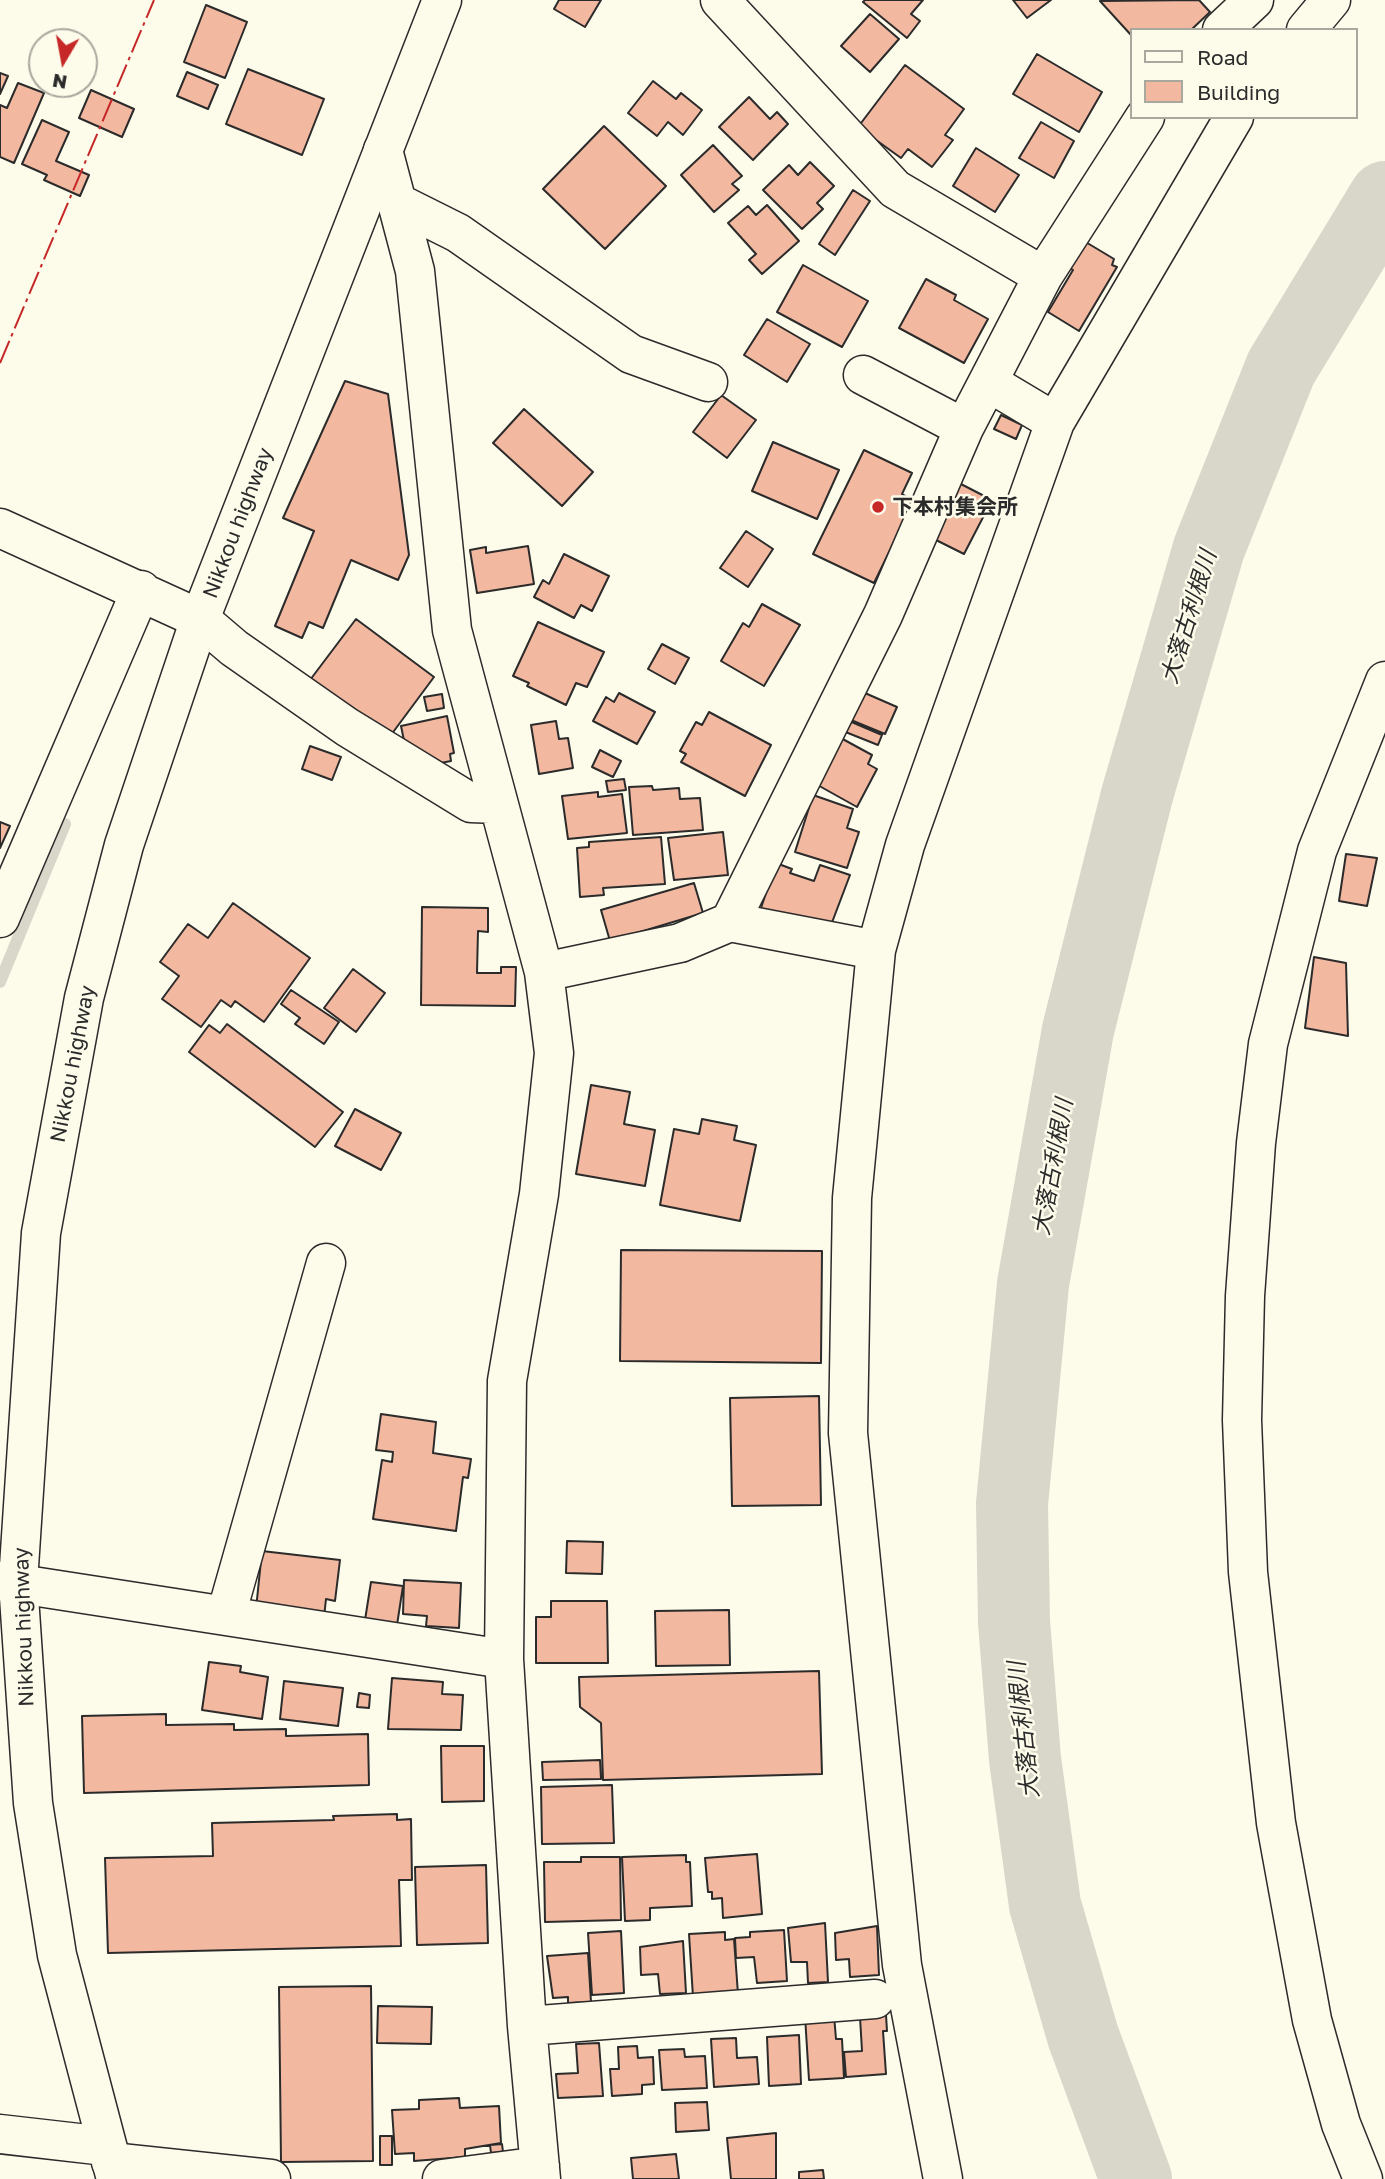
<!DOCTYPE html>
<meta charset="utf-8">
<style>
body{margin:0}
#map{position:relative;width:1385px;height:2179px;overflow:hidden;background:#fdfbea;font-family:"Golos Text",sans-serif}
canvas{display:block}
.legend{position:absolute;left:1130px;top:28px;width:228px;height:91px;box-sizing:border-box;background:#fdfbea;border:2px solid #a9a89e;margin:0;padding:9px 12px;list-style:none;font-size:21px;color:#2b2b2b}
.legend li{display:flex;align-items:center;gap:14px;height:35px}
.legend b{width:35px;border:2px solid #a9a89e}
.north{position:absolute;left:28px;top:28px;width:70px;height:70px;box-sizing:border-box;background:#fdfbea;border:2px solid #a9a89e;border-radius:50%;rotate:190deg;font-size:19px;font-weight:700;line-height:28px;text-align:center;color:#2b2b2b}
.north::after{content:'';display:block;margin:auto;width:24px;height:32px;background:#c62828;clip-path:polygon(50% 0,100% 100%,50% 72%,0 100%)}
</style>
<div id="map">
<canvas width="1385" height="2179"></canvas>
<ul class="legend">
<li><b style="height:9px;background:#fdfbea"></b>Road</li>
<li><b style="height:19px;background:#f2b8a0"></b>Building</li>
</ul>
<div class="north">N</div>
</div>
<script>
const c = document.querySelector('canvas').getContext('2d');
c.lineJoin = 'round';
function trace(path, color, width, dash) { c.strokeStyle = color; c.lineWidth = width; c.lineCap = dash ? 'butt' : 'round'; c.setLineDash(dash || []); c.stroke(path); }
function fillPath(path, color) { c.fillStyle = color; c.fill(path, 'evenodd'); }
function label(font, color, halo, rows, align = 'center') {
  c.font = font + ' "Golos Text","Noto Sans JP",sans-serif'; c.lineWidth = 5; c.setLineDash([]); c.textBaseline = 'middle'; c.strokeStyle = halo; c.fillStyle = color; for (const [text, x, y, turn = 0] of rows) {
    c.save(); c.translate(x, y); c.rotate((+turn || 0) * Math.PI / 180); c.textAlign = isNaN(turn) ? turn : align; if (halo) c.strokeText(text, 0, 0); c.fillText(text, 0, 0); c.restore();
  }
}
trace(new Path2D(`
 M0,982l65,-158`), '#d8d7c9', 12);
trace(new Path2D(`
 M1136,2179l-53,-143 -38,-131 -20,-146 -11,-137 -2,-118 21,-220 45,-254 59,-235 72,-247 72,-180 104,-171`), '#d8d7c9', 72);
const building = new Path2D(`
 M559,0h42l-16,27 -31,-18z
 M865,0h58l-12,14 9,7 -13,17 -44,-36z
 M1013,0h38l-24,18z
 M1199,0l11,12 -19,18h-60v5l-31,-34z
 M206,5l41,17 -22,56 -41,-16z
 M870,14l29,25 -29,33 -29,-26z
 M1037,54l65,38 -23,40 -66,-38z
 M905,65l59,44 -19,26 8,5 -21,27 -24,-18 -7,9 -43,-31z
 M248,69l76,30 -22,56 -76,-31z
 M187,72l31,13 -10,24 -31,-13z
 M0,73l8,3 -8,18z
 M653,81l23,18 5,-6 21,17 -19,25 -15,-13 -11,14 -29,-23z
 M18,83l26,10 -30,70 -14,-6v-52l7,3z
 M91,90l43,19 -12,28 -43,-19z
 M749,97l21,22 7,-7 11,12 -35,36 -34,-33z
 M42,120l27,12 -13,29 33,14 -9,21 -36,-16 3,-5 -25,-11z
 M1041,122l33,19 -20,37 -35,-20z
 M604,126l62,60 -61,63 -62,-60z
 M713,145l29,31 -10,8 7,6 -25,22 -33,-37z
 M976,148l43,27 -24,37 -42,-26z
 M810,162l24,24 -17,17 6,6 -21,20 -39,-39 26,-25 9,10z
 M853,190l17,11 -35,54 -16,-11z
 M767,205l32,36 -37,33 -13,-14 7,-6 -28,-31 20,-17 8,9z
 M1084,241l30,18 -2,6 5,2 -38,64 -31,-19 25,-42 -5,-2z
 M803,265l65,36 -26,46 -65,-35z
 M926,279l30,16 -2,5 34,19 -24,44 -65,-35z
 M767,319l43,25 -23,38 -43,-27z
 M345,381l43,13 21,161 -11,25 -47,-20 -28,68 -14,-6 -7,16 -27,-12 39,-95 -31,-13z
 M721,395l35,25 -29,38 -34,-26z
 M524,409l69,63 -31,34 -69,-63z
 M1001,415l21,10 -6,14 -22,-10z
 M773,442l66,28 -22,49 -65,-28z
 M864,450l48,23 -10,21 12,7 -40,82 -61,-29z
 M957,482l35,18 -28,54 -34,-17z
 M746,531l27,18 -25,38 -28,-19z
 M528,546l6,38 -57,9 -7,-43 16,-3v6z
 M564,554l45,22 -17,35 -11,-6 -7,13 -40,-21 9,-17 6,4z
 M762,604l38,21 -36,61 -43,-25 22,-38 6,4z
 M356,619l78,58 -46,62 -78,-59z
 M538,622l66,30 -17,35 -11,-4 -10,22 -39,-19 2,-3 -16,-7z
 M662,644l27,14 -14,26 -27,-15z
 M858,690l39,17 -12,27 -39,-16z
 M619,693l36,19 -18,32 -44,-23 13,-24 8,5z
 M442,694l2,14 -17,3 -3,-14z
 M709,712l62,33 -26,51 -64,-34 5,-8 -6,-3 16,-29 6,3z
 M447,716l7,37 -4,1 1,7 -31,6 -13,-12 -6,-29z
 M847,720l35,15 -4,10 -35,-14z
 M556,721l3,18 9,-1 5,30 -34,6 -8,-49z
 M839,737l33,18 -4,9 9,5 -20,38 -43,-24z
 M310,746l31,11 -9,23 -30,-11z
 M600,750l21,11 -8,16 -21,-10z
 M624,779l2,11 -18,2 -2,-11z
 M652,786l1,4 26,-2 1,11 20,-1 3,32 -70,5 -4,-48z
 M598,792v5l24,-3 5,39 -59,6 -6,-43z
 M813,795l40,14 -6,19 12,4 -12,36 -52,-16z
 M0,822l10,4 -10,22z
 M723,832l5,43 -54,5 -6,-42z
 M661,837l4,47 -62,4 1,7 -24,2 -3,-49 12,-1v-5z
 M1346,854l31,4 -10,48 -28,-5z
 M776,863l16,6 -2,4 24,8 6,-16 30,10 -22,58 -68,-22z
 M694,883l9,30 -93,28 -9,-31z
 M233,903l77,55 -46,64 -29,-21 -4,6 -10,-7 -20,27 -39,-28 17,-23 -19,-14 28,-38 20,14z
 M422,907l66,1v24l-10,-1 -1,42h24v-6h15l-1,39 -94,-1z
 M1314,957l32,6 2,73 -43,-8z
 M353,969l32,24 -29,39 -32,-24z
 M291,990l48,32 -15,22 -29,-20 5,-6 -19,-14z
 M227,1024l116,88 -28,35 -126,-95 20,-27 11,8z
 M591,1085l39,7 -6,32 31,6 -10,56 -69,-12z
 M355,1109l46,24 -20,37 -46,-24z
 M702,1119l35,7 -3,14 22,5 -16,76 -80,-16 14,-76 25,5z
 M621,1250l201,1 -1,112 -201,-2z
 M819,1396l2,109 -89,1 -2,-108z
 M381,1414l55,8 -3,31 38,6 -3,19 -5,-1 -7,54 -83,-12 9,-59 10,2 1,-10 -17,-2z
 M567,1541l36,1 -1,32 -36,-1z
 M262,1551l78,9 -5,41 -9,-2 -2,18 -68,-8z
 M404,1580l57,3 -2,45 -33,-2 1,-10 -24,-2z
 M371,1582l32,4 -6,39 -32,-5z
 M551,1601h56l1,62h-72v-46h15z
 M729,1610l1,55 -74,1 -1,-55z
 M209,1662l32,4 -1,6 28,5 -6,42 -60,-9z
 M819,1671l3,103 -219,6 -2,-57 -21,-16 -1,-30z
 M392,1678l51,4 -1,12 21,1 -2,35 -73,-1z
 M284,1681l59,7 -5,38 -58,-7z
 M359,1693l11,2 -1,13 -12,-1z
 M166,1714v11l68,-1v6l52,-1v7l82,-2 1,51 -285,8 -2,-77z
 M441,1746h43v55l-42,1z
 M600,1760l1,19 -58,1 -1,-18z
 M612,1785l2,58 -72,1 -1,-57z
 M397,1814v6l14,-1 1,61h-13l2,66 -293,7 -3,-95 108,-2 -1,-33 122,-3 -1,-4z
 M757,1854l5,60 -39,4 -1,-20 -10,1v-7h-4l-3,-34z
 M686,1855v7h4l2,44 -42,2v12l-25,1 -3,-64z
 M581,1857h39l1,63 -76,2 -1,-60h37z
 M486,1865l2,78 -71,2 -2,-78z
 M825,1923l3,59 -20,1 -1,-21h-16l-3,-34z
 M877,1926l2,49 -29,2 -1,-18 -13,1 -1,-27z
 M784,1930l3,51 -30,2 -3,-26 -18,1 -1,-20 15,-1v-5z
 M621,1931l3,62 -32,2 -4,-62z
 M725,1932v8l9,-1 4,55 -45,3 -4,-63z
 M683,1941l3,52 -26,1 -2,-20 -17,1 -1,-28z
 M588,1953l3,49 -23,1v-6l-15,1 -6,-42z
 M371,1986l2,175 -92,1 -2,-175z
 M378,2006l54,1 -1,37 -54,-1z
 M834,2015l2,24h6l2,39 -35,2 -4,-64z
 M886,2015l1,16h-4l3,43 -40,3 -2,-25 18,-1 -2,-34z
 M799,2035l2,49 -32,2 -2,-49z
 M736,2038l1,20 20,-1 2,27 -45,3 -3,-48z
 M599,2043l4,53 -45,2 -2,-24 22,-1 -2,-29z
 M637,2046l1,12 15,-1 1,27 -12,1v9l-30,2 -2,-27h9l-1,-22z
 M684,2049l1,8 20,-1 2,32 -45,2 -3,-40z
 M459,2098l1,10 39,-2 2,37 -36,6v8l-51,4v-8l-19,1 -3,-44 27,-1v-9z
 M707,2102l2,28 -33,2 -1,-29z
 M776,2133v46h-45l-4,-41z
 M380,2136h12v29h-12z
 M502,2144l1,8 -12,1 -1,-8z
 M676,2154l3,25h-46l-2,-21z
 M823,2170l1,9h-25v-7z`);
fillPath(building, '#f2b8a0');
trace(building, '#2b2b2b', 2);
const minor = new Path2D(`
 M720,0l175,189 148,87
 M1222,30l32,-30
 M1306,30l25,-30
 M383,150l32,121 37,359 92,342 10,81 -15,141 -32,187 -3,278 23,367 14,153
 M400,204l58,29 173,121 77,28
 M863,375l101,53
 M988,382l67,40
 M0,528l200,91 34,29 113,79 124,76 26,1
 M0,918l141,-328
 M730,922l146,28
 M544,972l136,-29 50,-21 153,-307 81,-187 79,-152 102,-159
 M0,1581l504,78
 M226,1615l100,-352
 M527,2026l348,-27
 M0,2134l105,12
 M111,2162l160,17
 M442,2179l98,-13
 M943,2179l-41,-214 -54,-532 4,-235 24,-248 29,-105 150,-423 179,-305
 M1363,2179l-22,-55 -29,-104 -36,-197 -28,-251 -6,-152 3,-124 11,-153 12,-99 49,-193 68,-170`);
const highway = new Path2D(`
 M116,2179l-59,-224 -24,-152 -15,-221 23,-349 43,-235 40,-153 76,-226 242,-619`);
trace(minor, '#2b2b2b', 41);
trace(highway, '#2b2b2b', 41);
trace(minor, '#fdfbea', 38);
trace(highway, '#fdfbea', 38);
trace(new Path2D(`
 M0,363l154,-363`), '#c62828', 2, [24, 5, 3.5, 5]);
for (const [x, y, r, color] of [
 [878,507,7,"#c62828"]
]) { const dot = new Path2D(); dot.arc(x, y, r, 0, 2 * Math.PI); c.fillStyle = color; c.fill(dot); trace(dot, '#fdfbea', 2.5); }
label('bold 21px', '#2b2b2b', '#fdfbea', [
 ["下本村集会所",892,507]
], 'left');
label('21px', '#2b2b2b', '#fdfbea', [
 ["Nikkou highway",238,523,-69],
 ["Nikkou highway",73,1064,-79],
 ["Nikkou highway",24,1627,-92]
]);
label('italic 23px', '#2b2b2b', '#fdfbea', [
 ["大落古利根川",1189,617,-73],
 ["大落古利根川",1053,1167,-80],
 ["大落古利根川",1024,1730,-96]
]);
</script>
